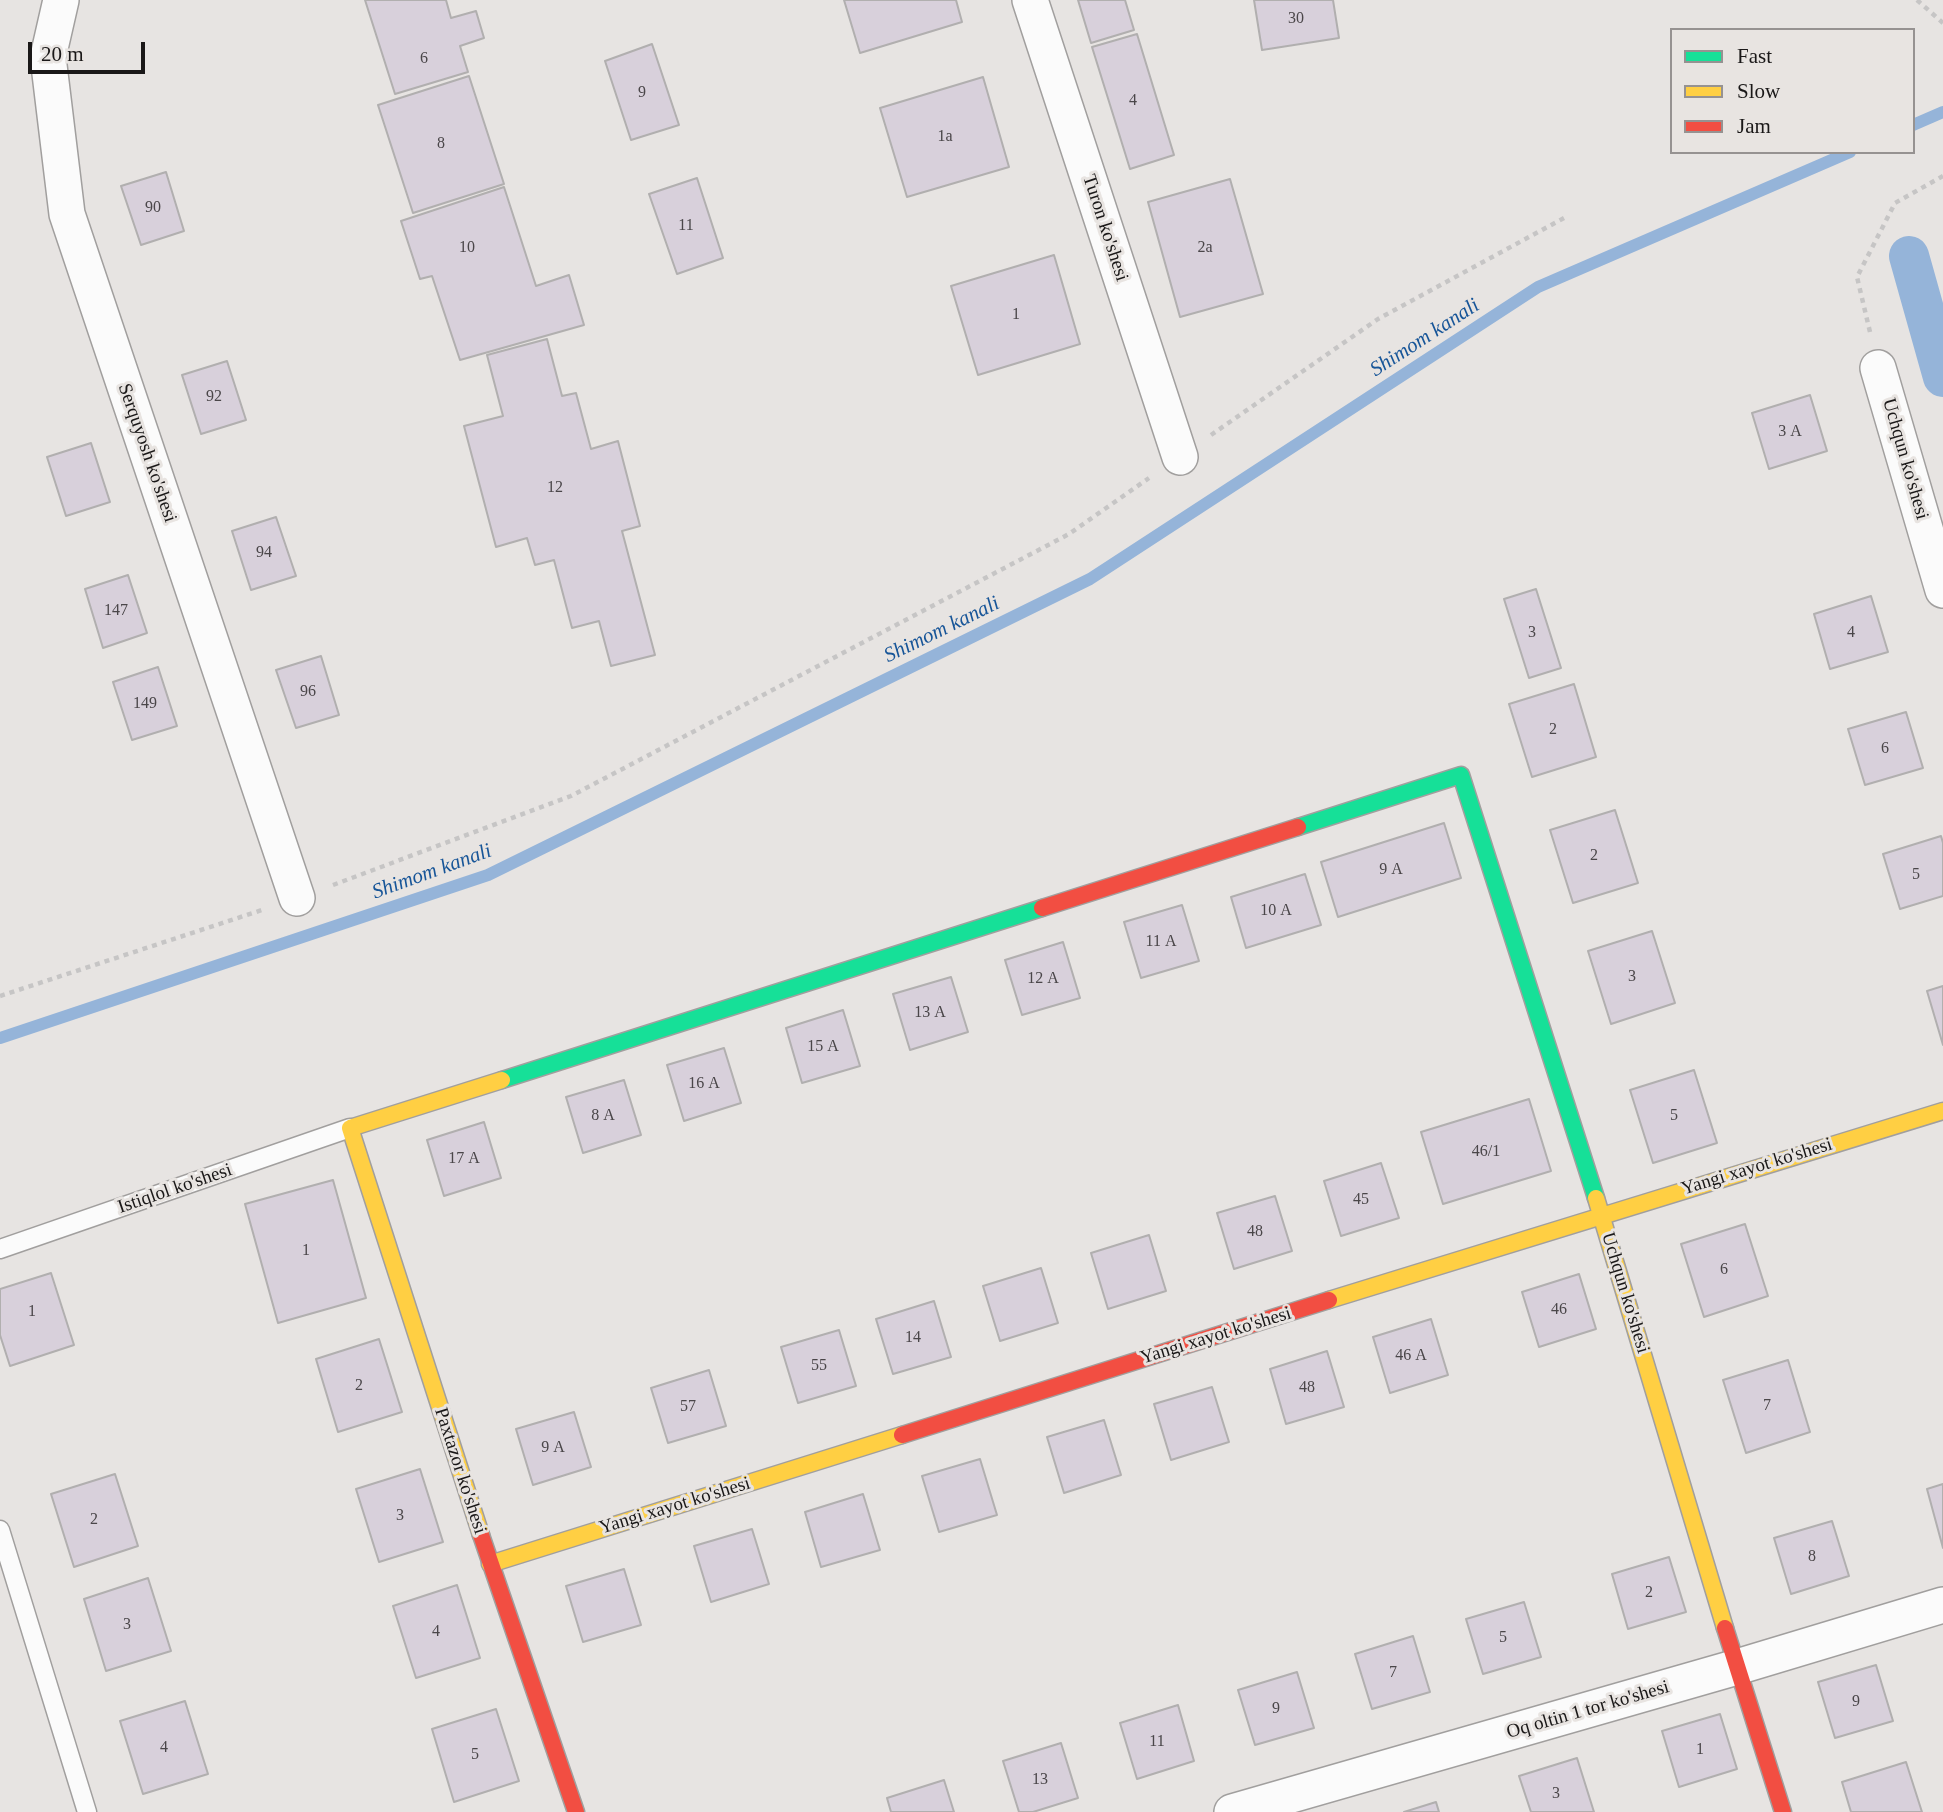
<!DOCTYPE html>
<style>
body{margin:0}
#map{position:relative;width:1943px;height:1812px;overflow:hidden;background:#e7e4e2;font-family:"Times New Roman",serif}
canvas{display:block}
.legend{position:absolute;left:1670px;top:28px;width:245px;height:126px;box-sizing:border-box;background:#e8e4e1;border:2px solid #969291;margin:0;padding:9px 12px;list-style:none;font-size:21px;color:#1a1818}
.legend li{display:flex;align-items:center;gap:14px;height:35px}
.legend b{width:35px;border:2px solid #969291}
.scale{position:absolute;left:28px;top:42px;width:117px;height:32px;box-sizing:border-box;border:4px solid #1a1818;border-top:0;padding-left:9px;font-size:21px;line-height:24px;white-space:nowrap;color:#1a1818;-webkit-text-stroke:5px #e8e4e1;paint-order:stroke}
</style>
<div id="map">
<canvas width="1943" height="1812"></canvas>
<ul class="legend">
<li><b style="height:9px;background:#16e098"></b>Fast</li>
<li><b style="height:9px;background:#ffcf43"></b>Slow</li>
<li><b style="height:9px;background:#f24e42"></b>Jam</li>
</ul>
<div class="scale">20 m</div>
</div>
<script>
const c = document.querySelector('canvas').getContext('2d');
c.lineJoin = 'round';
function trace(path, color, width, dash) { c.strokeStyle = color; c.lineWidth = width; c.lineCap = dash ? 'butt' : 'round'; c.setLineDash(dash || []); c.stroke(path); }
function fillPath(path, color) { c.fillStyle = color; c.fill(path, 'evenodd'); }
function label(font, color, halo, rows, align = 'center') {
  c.font = font + ' "Times New Roman",serif'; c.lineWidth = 6; c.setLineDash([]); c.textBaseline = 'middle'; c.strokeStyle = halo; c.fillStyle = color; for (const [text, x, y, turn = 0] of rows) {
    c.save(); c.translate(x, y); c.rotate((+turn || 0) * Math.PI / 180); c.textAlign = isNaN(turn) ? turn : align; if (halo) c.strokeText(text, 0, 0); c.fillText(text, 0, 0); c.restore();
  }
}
trace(new Path2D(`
 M1913,125l30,-13
 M0,1038l488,-163 602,-296 448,-292 312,-135`), '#95b4d9', 12);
trace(new Path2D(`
 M1909,256l34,121`), '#95b4d9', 40);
const building = new Path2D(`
 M365,0h81l5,18 25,-7 8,27 -24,8 8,26 -73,22z
 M844,0h112l6,22 -102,31z
 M1078,0h47l9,30 -43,13z
 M1254,0h79l6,38 -77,12z
 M1137,34l37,121 -44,14 -38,-122z
 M652,44l27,81 -48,15 -26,-79z
 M469,76l35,108 -91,29 -35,-108z
 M983,77l26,90 -102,30 -27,-89z
 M166,172l18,59 -43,14 -20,-59z
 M697,178l26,80 -46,16 -28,-80z
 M1230,179l33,115 -83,23 -32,-115z
 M504,187l32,99 33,-11 15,50 -124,35 -28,-84 -12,3 -19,-58z
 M1054,255l26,89 -102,31 -27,-89z
 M547,339l15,57 14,-3 15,56 27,-8 22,85 -18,5 33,124 -44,11 -12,-45 -27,7 -18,-68 -19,5 -8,-27 -31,9 -32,-121 39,-10 -16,-61z
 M227,361l19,59 -45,14 -19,-59z
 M1810,395l17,56 -58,18 -17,-56z
 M91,443l19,59 -44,14 -19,-59z
 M276,517l20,59 -45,14 -19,-59z
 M128,575l19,58 -44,15 -18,-59z
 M1536,589l25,79 -32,10 -25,-79z
 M1871,596l17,56 -58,17 -16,-55z
 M321,656l18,59 -43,13 -20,-58z
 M158,667l19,59 -45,14 -19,-58z
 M1574,684l22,73 -64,20 -23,-73z
 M1906,712l17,56 -58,17 -17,-56z
 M1615,810l23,73 -65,20 -23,-73z
 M1444,823l17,55 -123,39 -17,-55z
 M1941,836l2,7v53l-43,13 -17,-55z
 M1305,874l16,51 -75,23 -15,-51z
 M1182,905l17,56 -58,17 -17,-56z
 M1652,931l23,72 -64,21 -23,-73z
 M1063,942l17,56 -58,17 -17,-55z
 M951,977l17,55 -58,18 -17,-56z
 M1943,986v59l-16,-54z
 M843,1010l17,56 -58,17 -16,-55z
 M724,1048l17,55 -57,18 -17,-56z
 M1694,1070l23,73 -64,20 -23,-73z
 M624,1080l17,55 -58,18 -17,-56z
 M1529,1099l22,72 -108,33 -22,-72z
 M484,1122l17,56 -57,18 -17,-56z
 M1381,1163l18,55 -58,18 -17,-55z
 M333,1180l33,118 -88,25 -33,-119z
 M1275,1196l17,55 -58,18 -17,-56z
 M1745,1224l23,72 -64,21 -23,-73z
 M1149,1235l17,56 -58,18 -17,-56z
 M1041,1268l17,55 -58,18 -17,-55z
 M51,1273l23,72 -64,21 -10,-31v-46z
 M1579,1274l17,55 -57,18 -17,-55z
 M934,1301l17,56 -58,17 -17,-55z
 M1431,1319l17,56 -58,18 -17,-56z
 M839,1330l17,56 -58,17 -17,-56z
 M379,1339l23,73 -64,20 -22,-73z
 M1327,1351l17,56 -58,17 -16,-55z
 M1788,1360l22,72 -64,21 -23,-73z
 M709,1370l17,56 -58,17 -17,-55z
 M1212,1387l17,55 -58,18 -17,-56z
 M574,1412l17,55 -58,18 -17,-56z
 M1104,1420l17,55 -57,18 -17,-56z
 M980,1459l17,56 -58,17 -17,-56z
 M420,1469l23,73 -64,20 -23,-73z
 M115,1474l23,72 -64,21 -23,-73z
 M1943,1484v64l-16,-59z
 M863,1494l17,56 -59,17 -16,-55z
 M1832,1521l17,55 -58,18 -17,-56z
 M752,1529l17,55 -58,18 -17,-56z
 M1669,1557l17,55 -58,17 -16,-55z
 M624,1569l17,56 -58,17 -17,-56z
 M148,1578l23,73 -65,20 -22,-72z
 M457,1585l23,73 -64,20 -23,-72z
 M1524,1602l17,55 -58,17 -17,-55z
 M1413,1636l17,56 -58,17 -17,-55z
 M1876,1665l17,56 -58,17 -17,-56z
 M1297,1672l17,56 -59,17 -17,-55z
 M185,1701l23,73 -65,20 -23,-73z
 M1178,1705l16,56 -57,18 -17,-56z
 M496,1709l23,72 -65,21 -22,-73z
 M1720,1714l17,55 -58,18 -17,-56z
 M1061,1743l17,55 -45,14h-14l-16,-51z
 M1577,1758l17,54h-63l-12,-36z
 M1906,1762l16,50h-71l-9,-30z
 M944,1780l10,32h-63l-4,-14z
 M1436,1802l3,10h-35z`);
fillPath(building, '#d8d0db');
trace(building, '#b1afaf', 2);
const lane = new Path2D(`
 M0,1249l350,-121
 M0,1530l87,282`);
const street = new Path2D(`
 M61,0l-13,57 19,157 230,684
 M1030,0l150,457
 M1878,368l65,222
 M1232,1812l505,-145 206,-62`);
const fast = new Path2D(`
 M1298,827l163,-52 135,423
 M502,1080l540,-172`);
const slow = new Path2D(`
 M1596,1198l129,430
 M1329,1300l614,-189
 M481,1535l-131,-407 152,-48
 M490,1564l412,-129`);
const jam = new Path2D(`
 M1042,908l256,-81
 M902,1435l427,-135
 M481,1535l95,277
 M1725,1628l58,184`);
trace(lane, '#a19f9e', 21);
trace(street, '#a19f9e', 38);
trace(fast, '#a19f9e', 19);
trace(slow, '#a19f9e', 19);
trace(jam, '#a19f9e', 19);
trace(new Path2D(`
 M1917,0l26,23
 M1870,332l-13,-55 38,-74 48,-27
 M1211,435l167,-116 186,-101
 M333,885l238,-89 498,-262 80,-56
 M0,996l262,-86`), '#c6c5c5', 4.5, [5, 5]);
trace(lane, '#fbfbfb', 18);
trace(street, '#fbfbfb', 35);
trace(fast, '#16e098', 16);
trace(slow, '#ffcf43', 16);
trace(jam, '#f24e42', 16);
label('16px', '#4a4649', null, [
 ["30",1296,19],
 ["6",424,59],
 ["9",642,93],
 ["4",1133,101],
 ["1a",945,137],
 ["8",441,144],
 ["90",153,208],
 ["11",686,226],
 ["10",467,248],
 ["2a",1205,248],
 ["1",1016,315],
 ["92",214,397],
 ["3 A",1790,432],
 ["12",555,488],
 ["94",264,553],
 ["147",116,611],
 ["3",1532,633],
 ["4",1851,633],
 ["96",308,692],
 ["149",145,704],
 ["2",1553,730],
 ["6",1885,749],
 ["2",1594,856],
 ["9 A",1391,870],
 ["5",1916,875],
 ["10 A",1276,911],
 ["11 A",1161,942],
 ["3",1632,977],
 ["12 A",1043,979],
 ["13 A",930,1013],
 ["15 A",823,1047],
 ["16 A",704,1084],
 ["8 A",603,1116],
 ["5",1674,1116],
 ["46/1",1486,1152],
 ["17 A",464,1159],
 ["45",1361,1200],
 ["48",1255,1232],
 ["1",306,1251],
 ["6",1724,1270],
 ["46",1559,1310],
 ["1",32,1312],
 ["14",913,1338],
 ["46 A",1411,1356],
 ["55",819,1366],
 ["2",359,1386],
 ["48",1307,1388],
 ["7",1767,1406],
 ["57",688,1407],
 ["9 A",553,1448],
 ["3",400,1516],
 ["2",94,1520],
 ["8",1812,1557],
 ["2",1649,1593],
 ["3",127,1625],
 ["4",436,1632],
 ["5",1503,1638],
 ["7",1393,1673],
 ["9",1856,1702],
 ["9",1276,1709],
 ["11",1157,1742],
 ["4",164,1748],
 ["1",1700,1750],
 ["5",475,1755],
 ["13",1040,1780],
 ["3",1556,1794]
]);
label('19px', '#1a1818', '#e8e4e1', [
 ["Turon ko'shesi",1105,228,72],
 ["Serquyosh ko'shesi",147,453,71],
 ["Uchqun ko'shesi",1905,459,74],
 ["Yangi xayot ko'shesi",1757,1167,-17],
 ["Istiqlol ko'shesi",175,1189,-19],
 ["Uchqun ko'shesi",1625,1293,73],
 ["Yangi xayot ko'shesi",1216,1336,-17],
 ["Paxtazor ko'shesi",460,1471,72],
 ["Yangi xayot ko'shesi",675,1506,-17],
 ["Oq oltin 1 tor ko'shesi",1588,1710,-16]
]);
label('italic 21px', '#175598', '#e8e4e1', [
 ["Shimom kanali",1425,338,-33],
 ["Shimom kanali",942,630,-26],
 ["Shimom kanali",432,872,-20]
]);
</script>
